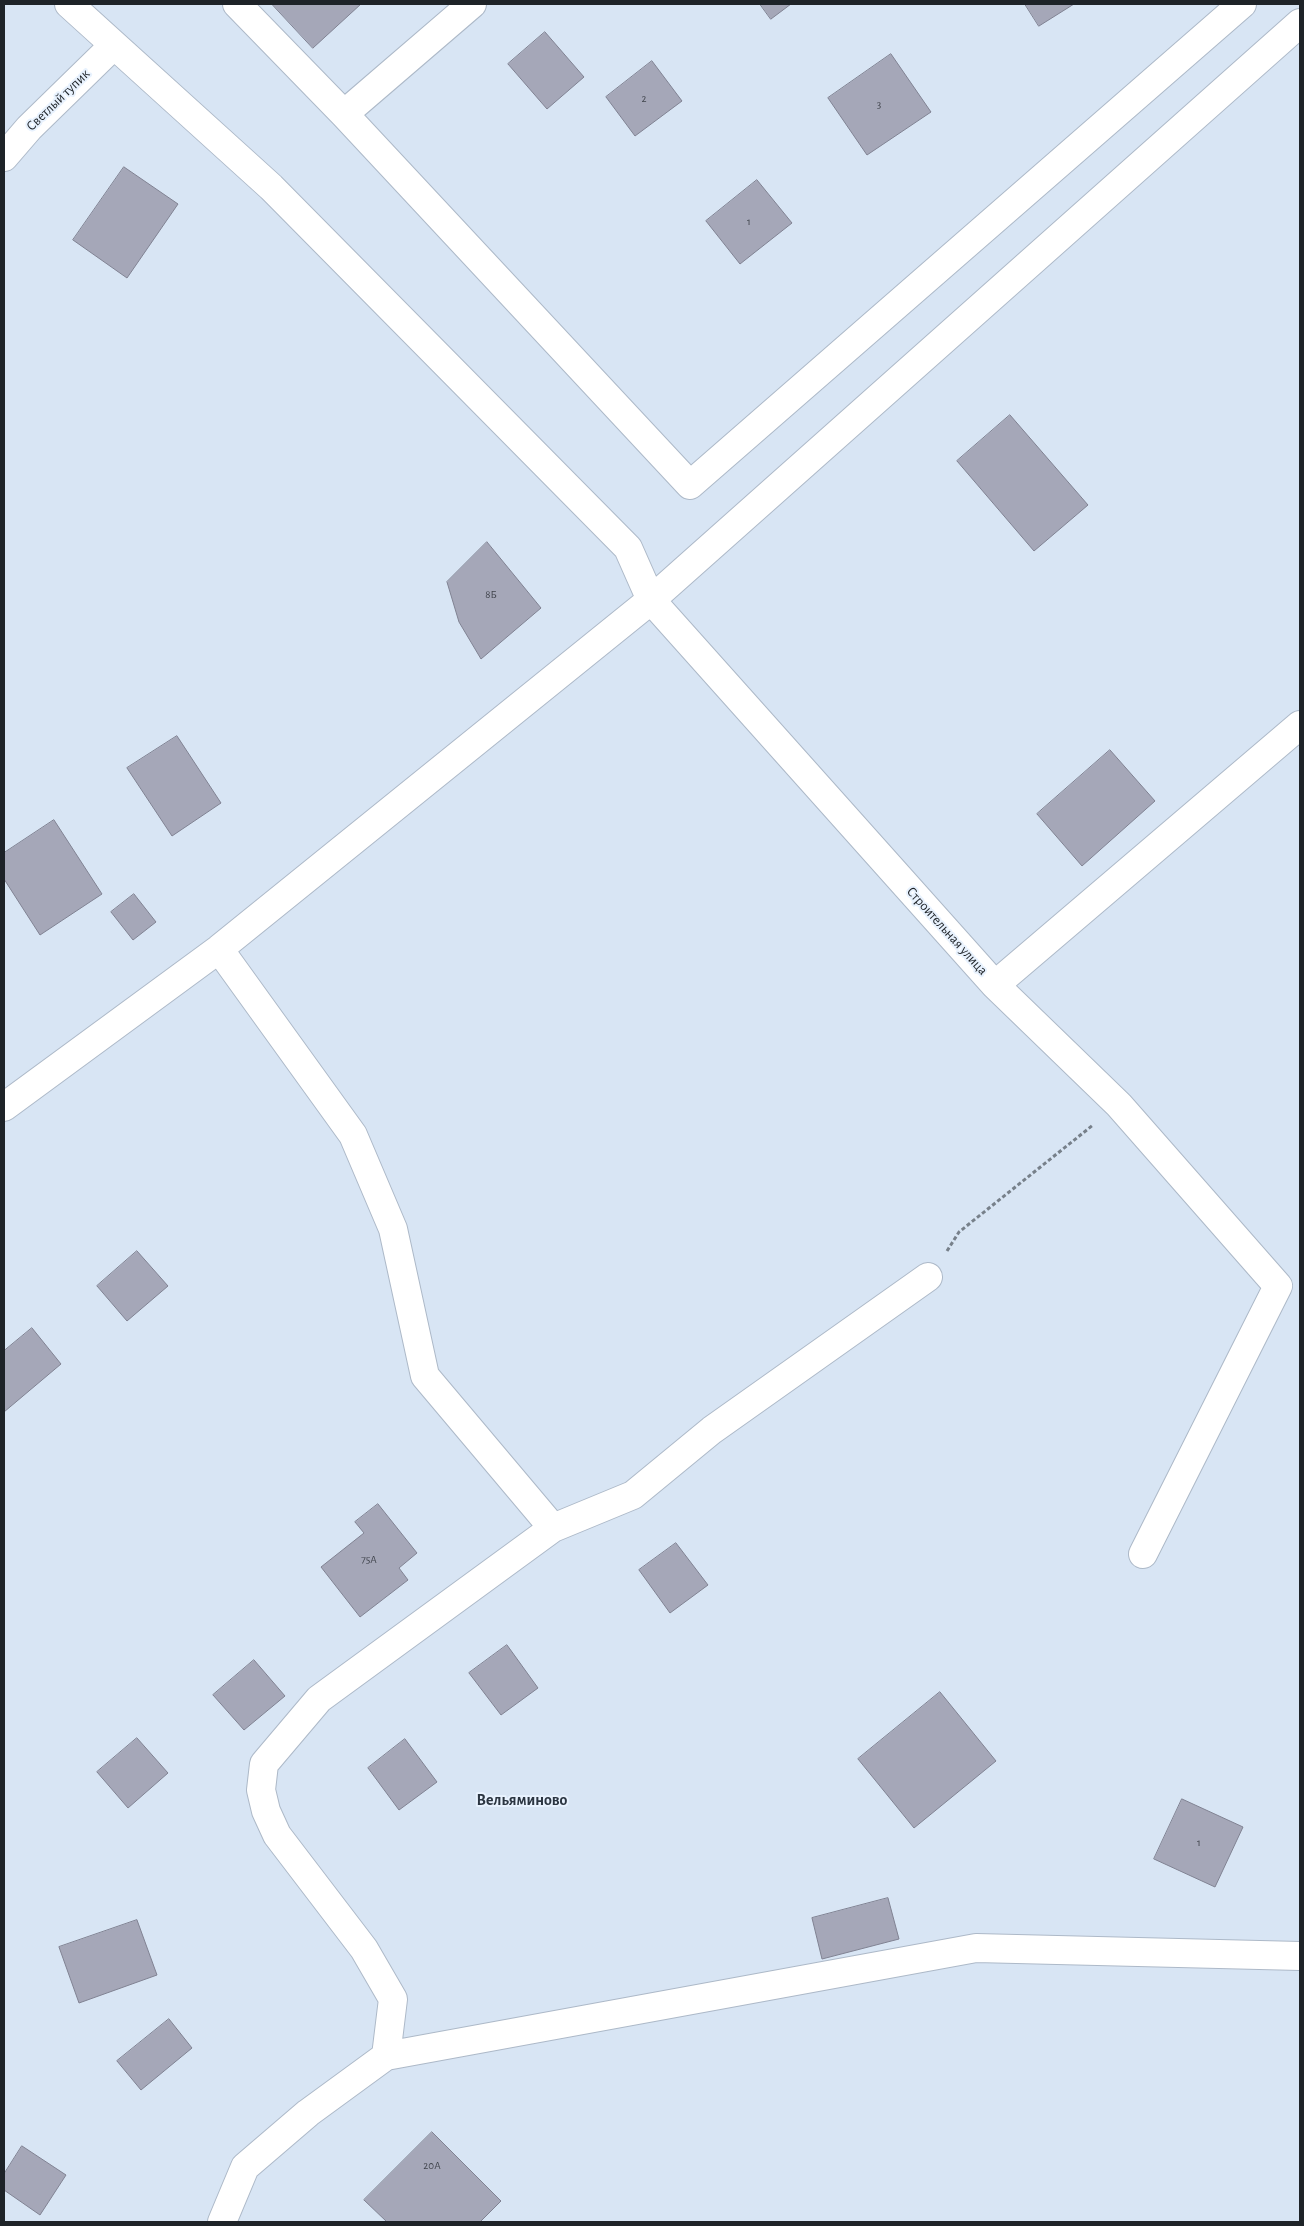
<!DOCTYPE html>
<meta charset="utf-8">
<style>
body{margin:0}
#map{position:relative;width:1304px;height:2226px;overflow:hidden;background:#d8e5f4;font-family:"Alegreya Sans",sans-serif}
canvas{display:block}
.frame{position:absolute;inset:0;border:5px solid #1e2328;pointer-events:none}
</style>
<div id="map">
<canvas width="1304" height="2226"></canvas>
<div class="frame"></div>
</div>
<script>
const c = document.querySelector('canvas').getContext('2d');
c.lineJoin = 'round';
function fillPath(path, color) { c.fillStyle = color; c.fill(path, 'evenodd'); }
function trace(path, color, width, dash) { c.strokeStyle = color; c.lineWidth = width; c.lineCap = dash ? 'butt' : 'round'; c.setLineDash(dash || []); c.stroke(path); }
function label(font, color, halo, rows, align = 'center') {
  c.font = font + ' "Alegreya Sans",sans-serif'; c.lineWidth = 4; c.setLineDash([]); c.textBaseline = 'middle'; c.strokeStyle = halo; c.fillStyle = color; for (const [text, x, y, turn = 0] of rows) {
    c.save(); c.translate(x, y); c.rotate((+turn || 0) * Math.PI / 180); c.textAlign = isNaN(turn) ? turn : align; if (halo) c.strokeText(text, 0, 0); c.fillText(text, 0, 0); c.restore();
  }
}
const building = new Path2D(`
 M272,4h89l-48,44z
 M760,4h31l-20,15z
 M1025,4h49l-35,22z
 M545,32l39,45 -37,32 -39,-45z
 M891,54l40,58 -64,43 -39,-57z
 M652,61l30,40 -47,35 -29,-39z
 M124,167l54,37 -51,74 -54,-38z
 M757,180l35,43 -52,41 -34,-43z
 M1010,415l78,90 -54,46 -77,-90z
 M487,542l54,66 -60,51 -22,-37 -12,-40z
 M177,736l44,67 -49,33 -45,-68z
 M1110,750l45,51 -73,65 -45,-52z
 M54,820l48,74 -62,41 -36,-56v-26z
 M134,894l22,28 -23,18 -22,-28z
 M137,1251l31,35 -41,35 -30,-35z
 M32,1328l29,36 -57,48v-61z
 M378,1504l39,49 -18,15 9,12 -48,37 -39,-50 43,-34 -9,-11z
 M676,1543l32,42 -38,28 -31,-43z
 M507,1645l31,43 -37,27 -32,-42z
 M254,1660l31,36 -41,34 -31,-35z
 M940,1692l56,69 -82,67 -56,-69z
 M137,1738l31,35 -40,35 -31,-36z
 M405,1739l32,43 -38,28 -31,-42z
 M1182,1799l61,28 -28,60 -61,-28z
 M888,1898l11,41 -77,20 -10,-41z
 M137,1920l20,55 -78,28 -20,-56z
 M169,2019l23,29 -51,42 -24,-29z
 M432,2132l69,69 -21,21h-93l-23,-22z
 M22,2146l44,29 -26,40 -36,-25v-16z`);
fillPath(building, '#a5a7b8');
trace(building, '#808292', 1);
const minor = new Path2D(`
 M69,4l202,183 357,361 23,52 344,385 124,120 159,181 -135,268
 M237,4l107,110
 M472,4l-128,110 346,371 552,-481
 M4,157l25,-29 85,-83
 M219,949l134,186 40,94 32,147 128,152
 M995,985l305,-260
 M4,1107l215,-158 432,-349 649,-577
 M386,2056l7,-57 -29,-50 -87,-114 -11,-24 -5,-21 3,-26 55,-65 234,-171 80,-33 79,-65 216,-153
 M222,2222l23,-55 63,-54 78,-57 590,-108 324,8`);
trace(minor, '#adb9c8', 30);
trace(new Path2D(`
 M947,1251l12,-19 134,-107`), '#77808a', 3, [4, 2.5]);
trace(minor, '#fff', 28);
label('11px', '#40444c', null, [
 ["2",644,99],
 ["3",879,105],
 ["1",749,222],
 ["8Б",491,595],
 ["75А",369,1560],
 ["1",1199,1843],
 ["20А",432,2166]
]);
label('14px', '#1e2328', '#e8f2fe', [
 ["Светлый тупик",58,100,-44],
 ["Строительная улица",947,931,48]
]);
label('bold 16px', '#2b3541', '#e8f2fe', [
 ["Вельяминово",522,1800]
]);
</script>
